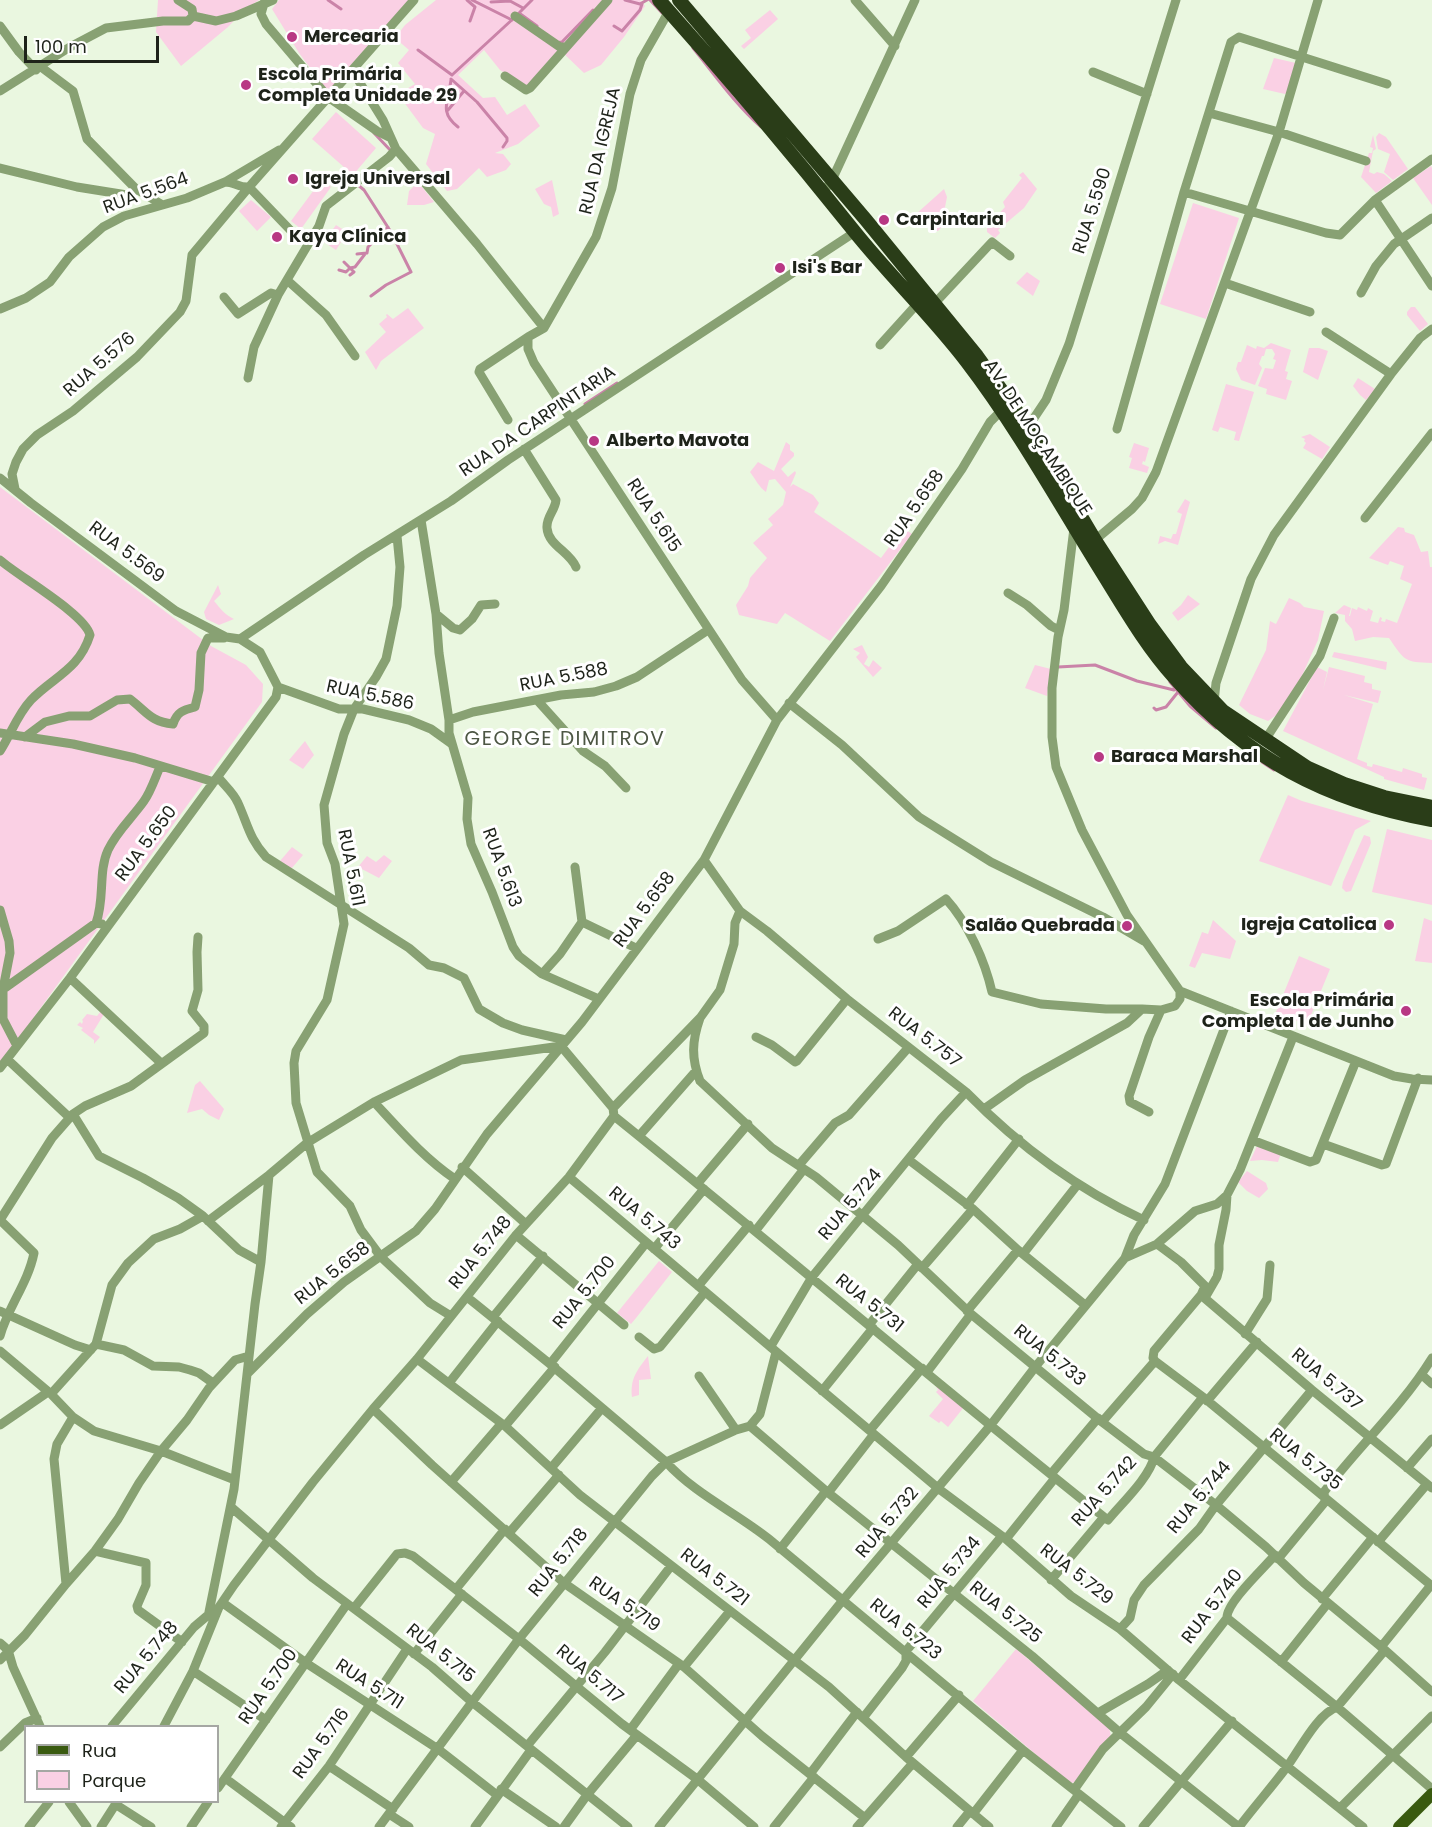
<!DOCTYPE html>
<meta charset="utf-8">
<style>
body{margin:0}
#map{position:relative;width:1432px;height:1827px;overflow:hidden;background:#eaf7e0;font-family:Poppins,sans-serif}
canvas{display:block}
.legend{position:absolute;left:24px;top:1725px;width:195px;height:78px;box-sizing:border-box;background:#fff;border:2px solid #a5a7a3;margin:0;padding:8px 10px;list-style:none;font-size:18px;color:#1e231a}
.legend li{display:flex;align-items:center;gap:12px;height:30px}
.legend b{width:30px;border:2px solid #a5a7a3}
.scale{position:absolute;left:24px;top:36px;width:135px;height:27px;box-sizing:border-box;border:3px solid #1e231a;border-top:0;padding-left:8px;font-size:18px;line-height:21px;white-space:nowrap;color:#1e231a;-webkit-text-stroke:4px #fff;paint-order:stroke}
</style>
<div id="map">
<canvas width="1432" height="1827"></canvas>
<ul class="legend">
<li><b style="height:8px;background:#395a0f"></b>Rua</li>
<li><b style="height:16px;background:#fad0e4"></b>Parque</li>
</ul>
<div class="scale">100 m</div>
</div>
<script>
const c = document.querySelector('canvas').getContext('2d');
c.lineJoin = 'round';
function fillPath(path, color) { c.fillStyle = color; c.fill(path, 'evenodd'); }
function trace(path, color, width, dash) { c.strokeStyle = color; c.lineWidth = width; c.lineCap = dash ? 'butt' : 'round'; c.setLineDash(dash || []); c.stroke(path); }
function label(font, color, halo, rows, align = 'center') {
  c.font = font + ' Poppins,sans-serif'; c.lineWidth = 6; c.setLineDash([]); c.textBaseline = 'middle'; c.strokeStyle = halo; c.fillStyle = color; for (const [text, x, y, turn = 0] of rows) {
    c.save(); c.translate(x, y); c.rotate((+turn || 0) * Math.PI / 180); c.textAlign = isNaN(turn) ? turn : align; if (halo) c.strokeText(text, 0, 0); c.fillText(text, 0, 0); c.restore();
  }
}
fillPath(new Path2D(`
 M158,0h101l-16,11 -15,16 -47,39 -25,-34z
 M279,0h132l-32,33 -51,59 -29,-39 -27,-44z
 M436,0h204l5,6 -21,31 -23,28 -17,8 -22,-21 -35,35 -27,-17 -16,-20 -26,25 25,23 12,-1 12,18 18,-11 15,22 -22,18 -23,9 8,1 8,10 -5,6 -19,7 -8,-9 -22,21 -10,2 -21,-27 9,-30 -12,-6 -25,-34 17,-10 -17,-21 11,-13 -14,-12 10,-13z
 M770,10l8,9 -34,30 -3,-3 10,-8 -6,-8z
 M1274,58l22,5 -8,29 -3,2 -22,-5z
 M336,112l40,36 -23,27 -41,-36z
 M1379,133l7,4 22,32 -15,11 -9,-8 6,-18 -12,-5 -2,-12z
 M1373,135l3,14 -3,2 -4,21 5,2 3,-2 7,2 8,7 -16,12 -15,-16 8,-24h3l1,-5 -3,-1z
 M1431,166l1,2v37l-19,-27z
 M1023,172l14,17 -13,19 -26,22 2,3 -5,5 -8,-6v-5l18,-20 -2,-5 19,-24 -3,-3z
 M322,179l9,8 -30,42 -10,-8z
 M552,180l7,34 -6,3 -2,-10 -7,-3 -9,-15z
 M418,182l16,20 -10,3h-17l2,-14z
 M944,189l3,8 -2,10 4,12 -11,12h-4l-6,-7 -11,-5 -1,-5z
 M251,200l20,17 -14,14 -18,-20z
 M1193,203l46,15 -33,101 -46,-15z
 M336,225l22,14v1l-16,-10 -6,9 5,3 -5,8 -17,-11 2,-4 7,1z
 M1027,272l13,9 -7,15 -17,-13z
 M1411,307h4l13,17 -8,7 -13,-16v-3z
 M408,308l16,20 -43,33 -5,9 -11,-18 21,-20 -7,-8 8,-7 -1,-2 1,-1 6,5z
 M1271,343l20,7 -6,21 3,1 -2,7 6,2 -6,19 -20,-6 1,-5 -9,-3 7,-18 8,1 3,-9 -3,-1 2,-5 -3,-5h-6l-2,7h-2l-3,8 3,4 -7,17 -14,-5 -5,-11 2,-7h3l6,-17 9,4 1,-3 7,2z
 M1309,348h10l9,3 -10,29 -15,-8z
 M1358,378l17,11 -9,11 -6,-5 -7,-9z
 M1226,384l28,8 -15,49 -5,-1 2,-8 -16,-5 -2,5 -6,-2z
 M1310,434l20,13 -8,12 -19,-11 3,-5 -2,-2 1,-2 -4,-2z
 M786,442l4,3v5l4,3v3l-13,13 7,8 7,-6 1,2 -6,14 3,-3 20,11 6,8 -5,9 67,46 22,-30 9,6 -82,107 -45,-28 -8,11 -38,-9 -3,-10 12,-19 2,-8 17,-20 -14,-15 20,-18 -5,-6 15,-14 3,-13 -11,-13 -6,1 -3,12c-7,-5 -10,-12 -16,-20l8,-10 16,9z
 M1134,443l15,5 -4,14 -2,-1 -1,3 7,3 -2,6 -18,-5 3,-10 -3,-1z
 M0,487l211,159 35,19 17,19 -1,18 -262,362z
 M1185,499l5,3 -12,43 -13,-4 -7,3 2,-8 11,3 2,-5h3l6,-20 -5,-2z
 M1398,527l6,1 1,4 9,3 7,17 7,-1 2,16h2v96c-28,-1 -27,-2 -43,-25l-16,-1 -18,4 -3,-12 -7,-8v-6l-10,-2 9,-8 7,3 -2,8h1l2,-8 5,2 1,-3 9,4 1,-3 5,3 -3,10 8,2 2,-6 2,1 -1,3 4,1 1,-3 11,4 15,-39 -12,-5 4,-13 -14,-5 -2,4 -19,-7z
 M218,585l3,9 -7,7c6,7 11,14 20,18l-15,6 -13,-6 -2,-7z
 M1188,595l12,9 -22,17 -6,-8 9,-8z
 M1289,598l11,5 4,4 20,4 -6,29 -18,40 -18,31 -14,10 -18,-7 -11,-9 27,-55 4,-29 6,3z
 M862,645l6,12 -4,7 5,3 4,-7 9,8 -9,9 -17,-20 4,-4 -7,-4z
 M1334,652l53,10 -1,8 -54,-13z
 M1035,665l16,4 -4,27 -22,-8z
 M1317,667l10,5 -4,18 6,-23 36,9 -1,6 8,2v5l9,2 -3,12 -34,-8 29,9 -16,55 10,4v3l5,1 1,-3 29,8 1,-4 19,6v3l5,1 -3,12 -40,-11v-2l-101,-46z
 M305,741l9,14 -11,14 -14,-9z
 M1288,795l14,6 69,20 -16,9 -24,56 -72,-25z
 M1387,829l45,11v65l-60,-13z
 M1364,835l6,2 1,6 -20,48 -5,1 -4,-4 1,-6z
 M292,847l11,8 -12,14 -11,-8z
 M384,855l8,6 -13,17 -21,-11 9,-11 9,6z
 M1424,918l8,3v42l-17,-2z
 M1213,920l23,21 -6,18 -28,-6 -7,15 -6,-2 13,-34 6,2z
 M1299,956l31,13 -23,56 -31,-13z
 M101,1011l3,3 -11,18 7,5 -6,7v-4l-13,-10 2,-2 -6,-3 3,-3 2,2 1,-3 -1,-1 5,-6 10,2z
 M200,1081l24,28 -5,11 -10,-5 -7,-6 -15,4 8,-28z
 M1258,1144l23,9 -3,9 -16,-2 -12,1z
 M1247,1171l19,12 2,6 -9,9 -12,-7 -9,-9z
 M659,1261l13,11 -36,46 -5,6 -14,-11z
 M648,1356l3,23 -12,1v15l-7,2c-2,-18 5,-27 16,-41z
 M935,1385l29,22 -16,20 -7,-6 -2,2 -10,-7 14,-17 -7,-7 2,-2z
 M1016,1649l93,78 2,10 -34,44 -5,2 -6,-3 -93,-79z`), '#fad0e4');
trace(new Path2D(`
 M328,0l13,9
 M467,0l8,7 -5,14
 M472,0l40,20
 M625,0l15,4 7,-4
 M650,0l15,16
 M491,2l19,-1 13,7
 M520,12l12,-12
 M519,13l18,13
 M614,26l8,5 18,-21 2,-6
 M560,42l1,1 32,-33
 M693,48c22,27 42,56 68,79
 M418,50l34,25
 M452,75l63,-58
 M451,79l26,23 30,36v3l-4,6
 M451,80c-3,22 -12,32 7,47
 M448,110l16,-19
 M374,133l18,19
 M358,185l6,5 27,42 20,40 -25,13 -15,11
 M357,254l10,-1 1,-6 20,-20
 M344,262l6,6 5,-1 10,-13
 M339,270l7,2 4,-4
 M350,275l4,-3 -3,-3
 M585,404l32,-21
 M1058,667l37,-2 42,16 37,9
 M1170,682l20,24 26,22
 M1154,708l2,2 10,-3 12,-15
 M1262,762l12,8`), '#ca83a8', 3);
trace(new Path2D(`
 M178,0l14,9 1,7
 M265,0l-4,14 5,10 62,73 49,34 12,6
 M855,0l40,46
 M669,11l-28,49 -11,34 -18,94 -16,49 -52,91 -16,9v12l6,14 208,317 35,40
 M515,16l45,31h6
 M0,26l19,26 17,18
 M41,67l32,24 14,48 49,50
 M352,70l31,50 13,29 81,95 67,84
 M1093,72l54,22
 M505,76l21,14 4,-2 78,-88
 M0,91l70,-44 36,-19 57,-7h25l5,-5 23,5 20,-5 37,-16
 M1209,113l70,19 87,29
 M0,168l77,19 50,8 9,-6 25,15
 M225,182c9,0 15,6 24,5l45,47 6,4h12
 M824,191l8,-11 83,-180
 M1184,192l142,41 14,2 35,-35 57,-41
 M1375,200l57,86
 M287,280l39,35 29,41
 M1225,283l85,29
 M1361,293l15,-27 18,-22 38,-26
 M224,297l14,17 33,-21 7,2
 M935,303l57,-61 18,14
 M0,309l26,-11 24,-16 19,-25 34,-30 21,-11 63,-18 38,-16 54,-32
 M1326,332l65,42
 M880,345l38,-42
 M248,378l6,-31 24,-52 41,-69 7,-20 63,-49 7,-8
 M508,420l-29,-48 1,-3 48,-32
 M1028,427l18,-27 23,-56 107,-344
 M1117,429l67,-237 47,-150 8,-5 148,47
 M524,449l32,51c-1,11 -10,17 -9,28 1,17 23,24 29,39
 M0,478l31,25 145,108 50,26 14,2 20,13 18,35 -2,10 -206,281 -70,90
 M15,489l-3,-15 4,-12 7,-13 14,-14 36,-24 64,-54 43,-45 6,-11 6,-46 57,-68 165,-187
 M1365,518l67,-85
 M421,520l15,94 3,39 10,67v13l19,65 -1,21 4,25 21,48 21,55 6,9 23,18 57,25
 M397,536l3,31 -3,39 -11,53 -10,18 -22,32 -10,25 -20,71 3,38 8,21 9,60 -17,76 -31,51 -2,12 2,40 21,69 33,34 11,24 20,27 49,46 21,13
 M1095,540l37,-31 10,-11 14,-26 123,-340 39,-132
 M0,560c18,16 85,54 90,75 -11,35 -37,42 -59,65 -14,15 -20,34 -31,51
 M1008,593l19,12 24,21 8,4
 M436,614l17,14 7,2 12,-11 9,-14 14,-1
 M240,639l124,-84 87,-54 57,-41 347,-228
 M278,687l61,22h24l46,11 22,9 21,15
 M537,700l46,51 22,15 21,22
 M1214,702l2,-19 35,-104 23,-44 117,-161 29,-36 12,-9
 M789,703l53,42 77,72 72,45 112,55 41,24
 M449,720l24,-8 88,-17 33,-3 22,-6 21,-9 71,-47
 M0,733l73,11 62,14 79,24
 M25,737l20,-15 24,-6h21l27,-16 13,-1c17,13 21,23 43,25 4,-12 10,-14 22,-17l4,-17 2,-37 7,-15h16
 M1265,740l55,-84 14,-38
 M218,777c6,8 16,16 20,26 10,22 11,35 28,54l143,91 20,17 15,3 20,10 15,31 24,14 19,7 44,10
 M704,860l36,51 27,20 80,68 119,93c51,52 111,97 178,128
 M0,910l9,31 1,12 -7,36v30l14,27
 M582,922l54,26
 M96,923c9,-24 2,-51 12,-73 9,-19 24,-32 36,-49 7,-10 11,-23 16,-34
 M878,939l20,-8 48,-32c22,24 39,62 46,93l49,12 65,5h36
 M542,974l18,-20 22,-32 -7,-55
 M70,978l91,85
 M2,990l94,-67 6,1
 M1180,991l214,85 18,3 20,1
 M700,1018c-8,23 -9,40 0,63l72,67 44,29 82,68 73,69 131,108 42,32 10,3 62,48 50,42 38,36 81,67 47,42
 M756,1037l16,8 23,17 2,-1 50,-62
 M7,1059l63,59
 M374,1102c26,28 50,56 81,77
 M984,1109l41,-29 102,-57 15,-14 19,1 14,-4 5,-7v-8l-53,-76 -45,-85 -26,-63 -4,-30v-49l6,-51 6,-27 10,-82
 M1149,1112l-19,-10 -1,-6 20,-59 12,-27
 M73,1114l26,42 44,22 35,20 25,18 36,34 22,12
 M614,1116c164,132 325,270 490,401
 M639,1136l57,-65
 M1252,1140l58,22 6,-2 40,-99
 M1323,1144l59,21 4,-1 32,-86
 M909,1160l64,49 45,41 67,55
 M799,1165l36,-42 14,-8 59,-67
 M462,1167l64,57
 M569,1177l370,312 67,50 65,57 49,33 59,51 184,147
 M698,1183l50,-59
 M967,1205l52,-66
 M0,1220l52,-82 21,-24 12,-8 46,-20 73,-53v-7l-12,-15 6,-21 -1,-38 1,-15
 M208,1221l61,-46 38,-32 67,-41 87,-42 100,-14 52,62
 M756,1230l48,-61
 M516,1235l108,90
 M654,1249l50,-60
 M1023,1254l55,-70
 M1125,1258l9,-23 31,-51 66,-173
 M922,1268l51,-59
 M698,1286l51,-61
 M1201,1295l111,95 120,98
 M1206,1296l11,-19 2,-8v-24l7,-35 1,-15
 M467,1297l83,67 116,98c29,32 69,50 103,77l254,211 98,77
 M0,1311l75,34 16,5
 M967,1311l51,-61
 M493,1317l50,-61
 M869,1325l49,-61
 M1245,1334l22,-35 3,-34
 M0,1336c8,-29 28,-53 34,-83l-34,-33
 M639,1337l15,12 6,-2 45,-55
 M96,1344l28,6 29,16 26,1 11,3 9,3 14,10
 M771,1346l41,-69 129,-158 25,-27
 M0,1351l51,43 22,23 21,14 67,20 74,29
 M417,1359l88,67 75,69 249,192 77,70 83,70
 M1155,1361l48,36 229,189
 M1155,1361l-2,-3 1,-7 47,-56 4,-9 -24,-24 -24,-18
 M550,1364l96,-121
 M927,1372l44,-58
 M247,1374l60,-60 37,-32 72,-51 19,-22 52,-75 95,-112 122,-162 73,-140 104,-134 81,-117 28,-47 11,-11
 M1422,1375l10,9
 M699,1376l37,54
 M449,1383l49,-62
 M822,1391l51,-63
 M51,1394l45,-50 16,-59 16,-22 26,-24 26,-10 23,-13
 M1207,1401l50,-59
 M373,1409l59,56 132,118 120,84 78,69 103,82
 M1102,1422l53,-61
 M0,1425l48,-33
 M505,1426l50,-59
 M750,1426l76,65 206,165 87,76 120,95c15,-20 32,-39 47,-59 13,-17 31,-54 51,-61l48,-57
 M870,1430l52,-62
 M552,1467l50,-59
 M1407,1468l25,-29
 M1051,1474l47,-56
 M451,1482l50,-58
 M828,1493l46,-59
 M231,1507l82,71 119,89 40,35 156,125
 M509,1533l50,-58
 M1006,1539l49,-61
 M1378,1542l49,-58
 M780,1549l46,-58
 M95,1551l51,12v22l-9,21 1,4 44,32
 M1278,1559l47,-57 -1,-10c35,-46 77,-84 108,-134
 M1051,1580l53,-63 4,3c13,-16 42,-43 46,-63l49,-60
 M66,1584l-12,-125 3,-15 16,-27
 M456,1589l49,-60
 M1322,1599l51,-62
 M223,1603l83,60 132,86 59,46
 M354,1608l43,-54 8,-1 8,3 106,83 103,85 75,55 57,48
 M209,1612l25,-123 21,-185 6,-42 8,-87
 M1227,1618l110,89 95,82
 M1120,1629l10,-11 4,-18 10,-15 55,-56 17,-24 96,-115
 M0,1643l8,7 5,17 27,59
 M1381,1647l50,-62
 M414,1654l48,-60
 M0,1660l25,-25 41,-51 29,-33 23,-32 21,-36 22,-32 26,-31 22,-32 26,-28 14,-4
 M1281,1662l47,-59
 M684,1667l46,-56
 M193,1671l73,49
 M1179,1680l48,-62c-1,-15 37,-50 48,-63
 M1098,1713l50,-29 20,-14
 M863,1718l39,-50 4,-7v-10l96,-115
 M112,1726l82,-99 20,-17
 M164,1726l29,-55 26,-64 15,-22 79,-103 60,-73 44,-50 99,-124 53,-58 45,-61 -1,-8 87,-90 20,-28 14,-46 1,-21 5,-12
 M630,1730l48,-65
 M527,1746l78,-94 66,-86
 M0,1747l25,-24 12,-5
 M906,1757l53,-62
 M329,1766l64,43
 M810,1774l47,-62
 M225,1778l66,49
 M218,1788l129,-184
 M501,1789l55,38
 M1074,1790l29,-41 43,-42 27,-33
 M69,1802l18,25
 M115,1804l36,23
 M1340,1808l92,-92
 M389,1814l20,13
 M973,1814l50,-64
 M29,1827l20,-25
 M101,1827l16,-25
 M191,1827l17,-25
 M281,1827l48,-61 78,-117
 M379,1827l140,-188 133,-163 14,-14 70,-32 14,-4 10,-12 16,-62
 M475,1827l56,-77
 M564,1827l23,-32 50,-60
 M659,1827l184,-227 147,-174 46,-60 89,-108 32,-14 38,-33 22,-7 10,-9 13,-25 53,-133
 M774,1827l40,-50
 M857,1827l56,-64
 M957,1827l13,-16
 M1056,1827l23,-33
 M1143,1827l89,-106`), '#88a173', 9);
trace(new Path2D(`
 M1399,1827l33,-33`), '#395a0f', 12);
trace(new Path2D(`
 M659,0c67,75 132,152 195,231 36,45 78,85 113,131 52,68 93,143 138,215 21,34 42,70 69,100 71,81 153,124 258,143
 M679,0l187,220 111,136 51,71 67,113 55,85 31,42 42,44 85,57 36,16 40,13 48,10`), '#2a3d18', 14);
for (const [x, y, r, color] of [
 [292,37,6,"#b83884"],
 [246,85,6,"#b83884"],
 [293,179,6,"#b83884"],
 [884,220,6,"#b83884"],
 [277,237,6,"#b83884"],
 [780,268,6,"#b83884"],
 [594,441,6,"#b83884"],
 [1099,757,6,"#b83884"],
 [1389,925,6,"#b83884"],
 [1127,926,6,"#b83884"],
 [1406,1011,6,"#b83884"]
]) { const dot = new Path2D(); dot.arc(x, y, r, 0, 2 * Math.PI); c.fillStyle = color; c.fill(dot); trace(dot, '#fff', 2); }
label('bold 18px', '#1e231a', '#fff', [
 ["Mercearia",304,37],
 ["Escola Primária",258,75],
 ["Completa Unidade 29",258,96],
 ["Igreja Universal",305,179],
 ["Carpintaria",896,220],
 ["Kaya Clínica",289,237],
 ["Isi's Bar",792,268],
 ["Alberto Mavota",606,441],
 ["Baraca Marshal",1111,757],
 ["Igreja Catolica",1377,925,"right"],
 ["Salão Quebrada",1115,926,"right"],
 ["Escola Primária",1394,1001,"right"],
 ["Completa 1 de Junho",1394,1022,"right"]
], 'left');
label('18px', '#1e231a', '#fff', [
 ["RUA DA IGREJA",601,151,-77],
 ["RUA 5.564",146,194,-20],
 ["RUA 5.590",1093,211,-72],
 ["RUA 5.576",100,365,-41],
 ["RUA DA CARPINTARIA",538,422,-34],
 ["AV. DE MOÇAMBIQUE",1037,438,57],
 ["RUA 5.658",915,509,-55],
 ["RUA 5.615",653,516,57],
 ["RUA 5.569",126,553,37],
 ["RUA 5.588",564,678,-11],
 ["RUA 5.586",370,696,12],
 ["RUA 5.650",147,844,-53],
 ["RUA 5.611",350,868,79],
 ["RUA 5.613",501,868,70],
 ["RUA 5.658",645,910,-53],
 ["RUA 5.757",924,1038,38],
 ["RUA 5.724",851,1205,-50],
 ["RUA 5.743",644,1219,40],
 ["RUA 5.748",481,1253,-51],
 ["RUA 5.658",333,1274,-38],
 ["RUA 5.700",585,1293,-51],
 ["RUA 5.731",869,1304,39],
 ["RUA 5.733",1049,1356,39],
 ["RUA 5.737",1326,1380,40],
 ["RUA 5.735",1305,1460,39],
 ["RUA 5.742",1105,1492,-48],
 ["RUA 5.744",1200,1498,-50],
 ["RUA 5.732",888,1523,-50],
 ["RUA 5.718",559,1563,-51],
 ["RUA 5.734",950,1573,-50],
 ["RUA 5.729",1076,1575,38],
 ["RUA 5.721",714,1578,38],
 ["RUA 5.719",624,1605,35],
 ["RUA 5.740",1213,1607,-53],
 ["RUA 5.725",1005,1613,39],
 ["RUA 5.723",905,1630,39],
 ["RUA 5.715",440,1654,39],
 ["RUA 5.748",147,1658,-50],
 ["RUA 5.717",589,1675,40],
 ["RUA 5.711",369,1685,33],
 ["RUA 5.700",269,1687,-55],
 ["RUA 5.716",322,1744,-54]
]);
c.letterSpacing = '1.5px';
label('20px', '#4c5643', '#fff', [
 ["GEORGE DIMITROV",565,740]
]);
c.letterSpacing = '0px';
</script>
